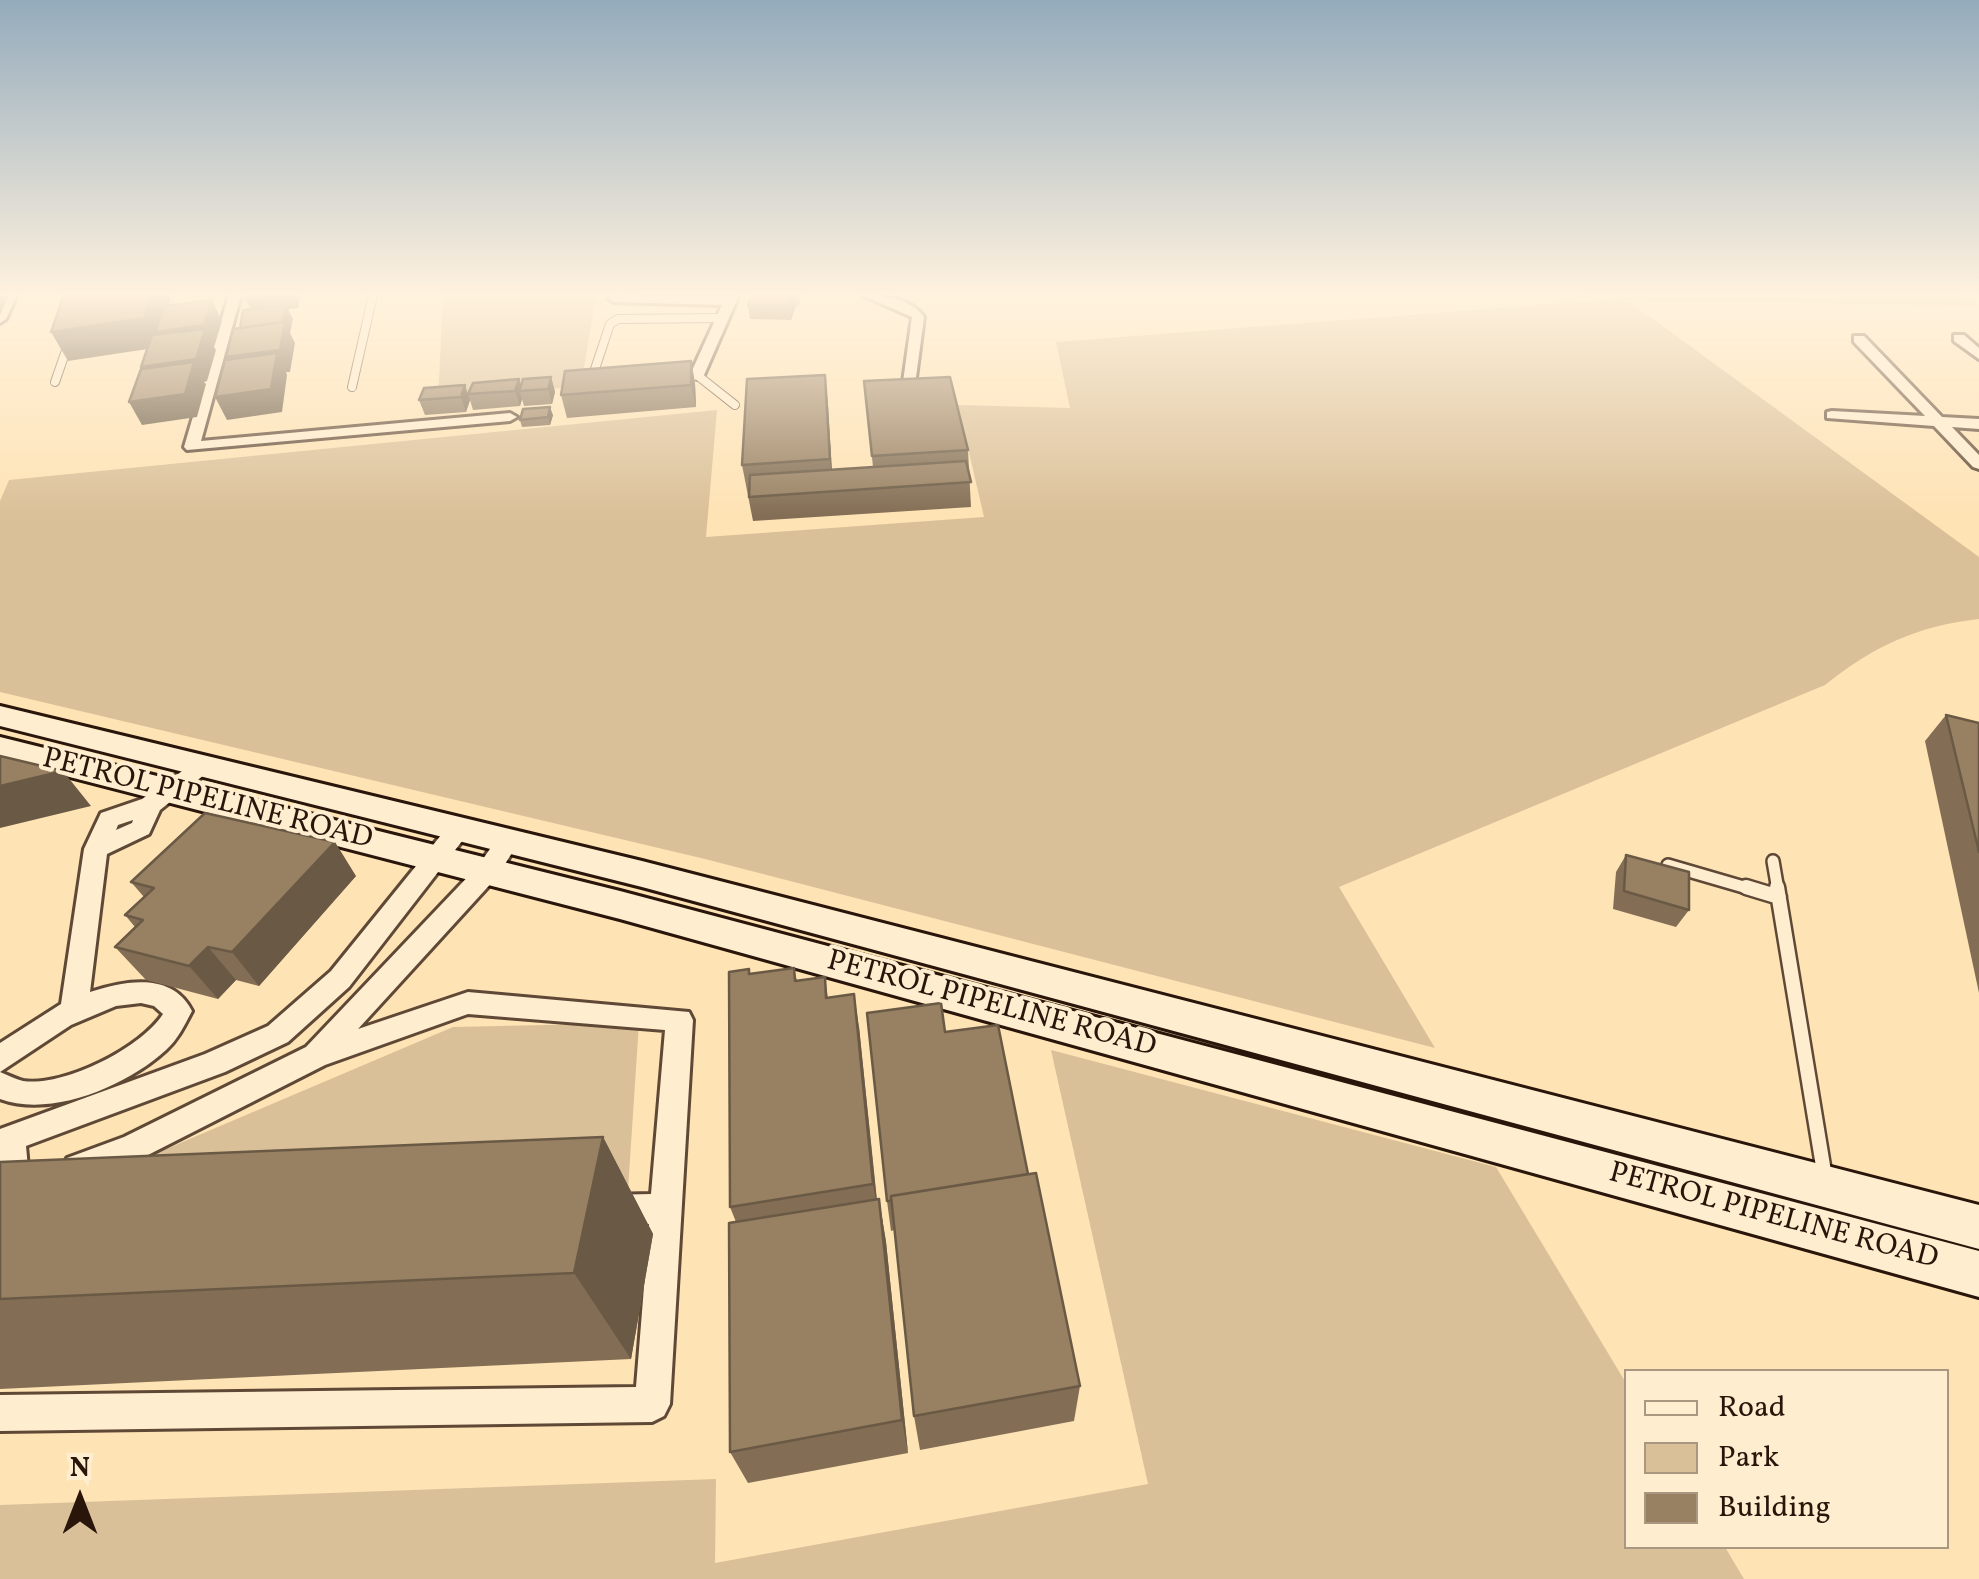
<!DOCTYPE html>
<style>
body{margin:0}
#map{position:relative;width:1979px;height:1579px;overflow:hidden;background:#fee3b5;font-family:Vollkorn,serif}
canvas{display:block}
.legend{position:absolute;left:1624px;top:1369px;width:325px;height:180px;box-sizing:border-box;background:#feedcf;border:2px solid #a99781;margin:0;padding:12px 18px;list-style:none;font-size:30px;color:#2a150b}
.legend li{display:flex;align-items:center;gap:20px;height:50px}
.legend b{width:50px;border:2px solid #a99781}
.north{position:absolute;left:30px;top:1449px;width:100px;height:100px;-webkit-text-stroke:8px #feedcf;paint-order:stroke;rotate:0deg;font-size:28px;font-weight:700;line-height:40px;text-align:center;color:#2a150b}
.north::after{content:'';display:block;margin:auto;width:35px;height:45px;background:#2a150b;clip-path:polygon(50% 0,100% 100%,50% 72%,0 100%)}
</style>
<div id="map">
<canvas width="1979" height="1579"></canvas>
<ul class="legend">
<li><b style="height:12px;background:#feedcf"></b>Road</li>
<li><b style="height:28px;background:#dac098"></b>Park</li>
<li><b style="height:28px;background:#988063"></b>Building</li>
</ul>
<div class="north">N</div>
</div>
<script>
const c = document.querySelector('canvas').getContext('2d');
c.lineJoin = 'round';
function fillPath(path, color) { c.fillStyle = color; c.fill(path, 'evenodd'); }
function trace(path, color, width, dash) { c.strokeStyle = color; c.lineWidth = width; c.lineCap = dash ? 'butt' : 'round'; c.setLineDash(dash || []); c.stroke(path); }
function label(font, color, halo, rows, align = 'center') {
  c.font = font + ' Vollkorn,serif'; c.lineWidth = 8; c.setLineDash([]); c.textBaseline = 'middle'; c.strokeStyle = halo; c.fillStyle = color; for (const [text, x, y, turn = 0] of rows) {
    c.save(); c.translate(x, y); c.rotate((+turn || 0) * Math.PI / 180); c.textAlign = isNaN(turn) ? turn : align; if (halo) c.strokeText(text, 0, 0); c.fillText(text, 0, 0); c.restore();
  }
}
fillPath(new Path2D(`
 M443,295h153l-15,91 -143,15z
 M1591,295h366l22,11 -352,-6 352,257v62c-62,7 -105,27 -154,66l-486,202 96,161 -730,-189 -705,-167v-191l9,-21 708,-70 -11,127 278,-20 -26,-112 112,3 -14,-66 562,-43z
 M639,1023l-12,182 -541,-22 367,-156z
 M1051,1050l445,117 130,216v163l99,1 19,32h-1744v-74l716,-26 -1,84 433,-79z`), '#dac098');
const serviceFar2 = new Path2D(`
 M689,377l8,-2 38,30
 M596,381l-4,-3 18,-54 8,-5 104,-1
 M55,382l14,-40
 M352,387l21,-92`);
const serviceFar1 = new Path2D(`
 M1773,861l5,29
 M1668,865l86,25`);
const service = new Path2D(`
 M1746,887l33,10
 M1777,887l48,291`);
const minor = new Path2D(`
 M5,295h12l-11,24 -6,4v-18z
 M229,295h12l-40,146 309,-28 7,4 -7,4 -323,29 -3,-3z
 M610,295l116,2 13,-2 -35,80 -7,4 -7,-4 32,-70 -108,-3 -6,-4z
 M862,295c21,0 50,4 62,22l-9,68 -12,-3 9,-65z
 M1954,335h10l15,13v11l-25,-18z
 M1854,336h10l78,81 37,2v10l-27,-2 27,28v14l-6,-2 -39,-41 -107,-8v-6l5,-1 93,5 -71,-74z
 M201,758l8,3 3,5 -3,5 -49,39 -11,24 -42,20 -17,138c34,-11 82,-21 102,19 -8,15 -14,28 -26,39 -39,36 -115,68 -166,49v-56l61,-39 23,-155 17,-36 41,-14zM133,820l-1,3 -16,7 2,-5zM141,1003l13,3 9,8c-22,34 -99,73 -140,67 -8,-2 -15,-6 -23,-9l71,-47 45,-19z
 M458,821l8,3 4,6 -4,6 -117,151 -61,55 -63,30 -199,74 4,44 -4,10 -11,5 -11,-5 -4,-9v-62l205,-75 63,-28 63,-55 119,-147z
 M507,833l8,3 4,6 -23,36 -138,151 110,-37 221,20 4,8 -23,384 -6,12 -12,6 -652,9v-36l636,-8 13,-163 -40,1 -11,-4 -5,-11 5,-11 11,-4 42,-1 14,-164 -197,-16 -143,51 -181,92 -66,25 -11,-4 -4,-10 4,-10 57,-21 182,-90 172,-181 21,-30z`);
const secondary = new Path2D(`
 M0,706l642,155 1337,344v44l-1337,-362 -642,-161z
 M0,737l620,154 1359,360v46l-1359,-378 -620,-160z`);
trace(serviceFar2, '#5f4836', 10);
trace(serviceFar1, '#5f4836', 16);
trace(service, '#5f4836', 19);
trace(minor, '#5f4836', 6);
trace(secondary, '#2a150b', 6);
trace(serviceFar2, '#feedcf', 8);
trace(serviceFar1, '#feedcf', 11);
trace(service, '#feedcf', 14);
fillPath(minor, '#feedcf');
fillPath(secondary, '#feedcf');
fillPath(new Path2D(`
 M752,295h50l-4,12h-3l-4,13 -41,-1 -2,-14z
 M691,361l4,22 1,24 -129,11 -6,-23z
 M825,375l7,95 41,-3 -9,-86 104,69 3,57 -218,14 -11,-56z
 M551,377l4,15 -3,12 -28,2 -2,-7 -2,7 -47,4 -3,-10 -4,12 -41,3 -6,-15 49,-6 51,-15 2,7z
 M553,415l-3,10 -28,2 -2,-7z
 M1946,715l33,8v270l-54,-252z
 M1626,855l63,55 -13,17 -63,-18 3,-37z
 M356,876l-97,110 -23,-6 -18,19 -72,-19 -31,-33 20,-20 -10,-12 19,-18 -13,-15z
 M794,968l3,13 28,-4 3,21 31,29 18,173 2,-1 7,43 22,211 -160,30 -18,-31 6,-230 -6,-15 21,-233z
 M945,1032l83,142 52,212 -6,35 -154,29 -6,-34 -20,-186 -3,1 -4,-30z
 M603,1137l50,97 -22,125 -631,30v-227z`), '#836e55');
fillPath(new Path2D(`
 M0,295h7l1,2 -8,18z
 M151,295h20l-7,36 48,-31 10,21 -8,26 2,3 -9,31 -3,1 2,2 -9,33 -55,8 -13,-23 24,-13 -12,-22 20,-20 -93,14 -17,-29z
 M282,295h18l-2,13 -10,1 5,10 -3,14 5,10 -5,29h-4l1,3 -5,37 -55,8 -12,-23 22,-18 -11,-22 27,-43 -7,-14z
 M793,295l2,14 -4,11 -2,-15z
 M691,361l4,22 1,24 -5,-22z
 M825,375l3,30 5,86 -3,-32z
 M551,377l4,15 -3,12 -4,-15z
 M519,379l3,12h-3l3,8 -2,7 -5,-15z
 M465,385l5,15 -4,12 -5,-15z
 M550,407l3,8 -3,10 -2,-8z
 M63,771l28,35 -91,22v-42z
 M335,842l21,34 -97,110 -27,-34z
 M208,947l28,33 -18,19 -29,-33z
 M854,994l5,33 19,186 -5,-29z
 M603,1137l50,97 -22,125 -57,-86z
 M879,1199l7,43 22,211 -6,-33z`), '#6a5a45');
const building = new Path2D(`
 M64,295h87l-6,23 -94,14z
 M247,295h35l-36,5z
 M752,295h41l-4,10h-41z
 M212,300l-8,25 -49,7 9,-26z
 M286,305l-3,17 -43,6 3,-18z
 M285,322l-5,28 -54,7 7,-28z
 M205,329l-9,30 -55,8 11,-32z
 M277,353l-6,36 -56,8 10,-37z
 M691,361v24l-130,10 4,-24z
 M194,362l-9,32 -56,8 12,-33z
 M825,375l5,84 -88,6 5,-86z
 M551,377l-3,12 -29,2 4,-12z
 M950,377l18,73 -96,6 -8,-75z
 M519,379l-4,12 -47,3 5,-11z
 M465,385l-4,12 -42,3 5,-12z
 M550,407l-2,10 -28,3 3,-11z
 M966,461l5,21 -222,15 1,-22z
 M1946,715l33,8v129z
 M0,756l63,15 -63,15z
 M205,813l130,29 -103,110 -24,-5 -19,19 -74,-19 28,-27 -18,-5 29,-27 -23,-6z
 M1626,855l63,17v38l-65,-19z
 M794,968l1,13 30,-4 1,21 28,-4 19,190 -143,23 -1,-235 20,-3v5z
 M941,1003l4,29 53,-7 30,149 -137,22v5h-4l-20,-188z
 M603,1137l-29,136 -574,26v-137z
 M1036,1173l44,213 -166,30 -23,-220z
 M879,1199l23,221 -172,32 -1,-229z`);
fillPath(building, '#988063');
trace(building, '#6a5a45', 2.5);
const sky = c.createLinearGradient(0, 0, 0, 516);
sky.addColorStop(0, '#94abbc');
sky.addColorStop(0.57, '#fff2de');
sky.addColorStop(1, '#fff2de00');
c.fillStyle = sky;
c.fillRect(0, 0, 1979, 516);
label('30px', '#2a150b', '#feedcf', [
 ["PETROL PIPELINE ROAD",207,801,14],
 ["PETROL PIPELINE ROAD",991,1006,15],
 ["PETROL PIPELINE ROAD",1773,1218,15]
]);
</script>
